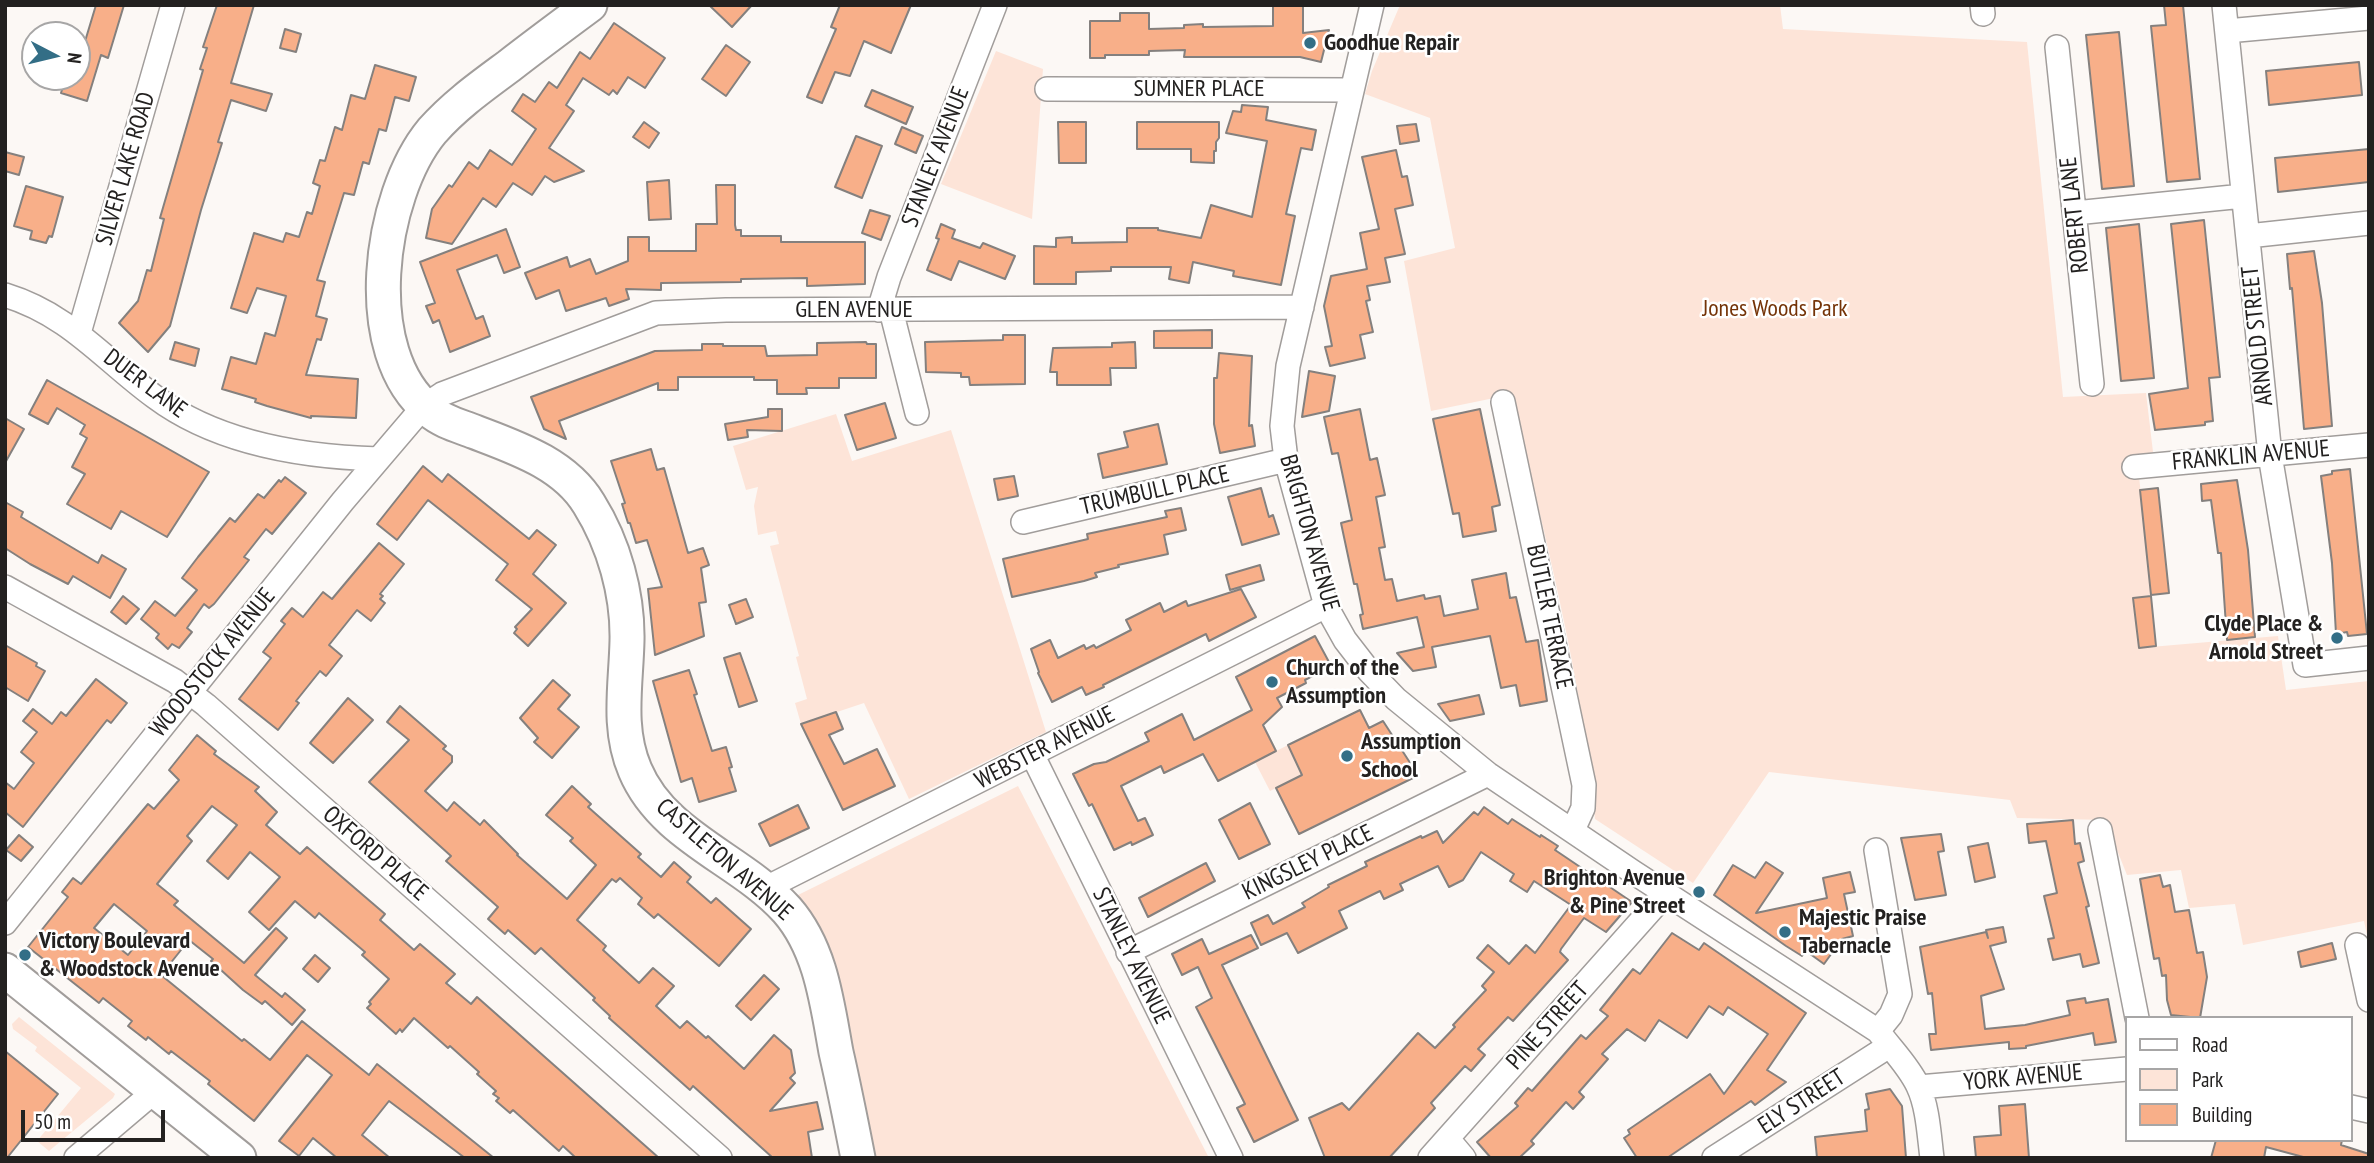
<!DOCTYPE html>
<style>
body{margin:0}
#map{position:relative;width:2374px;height:1163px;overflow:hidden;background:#fcf8f5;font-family:"PT Sans Narrow",sans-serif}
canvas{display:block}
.frame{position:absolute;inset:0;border:7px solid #232120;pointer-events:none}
.legend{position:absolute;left:2125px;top:1016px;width:228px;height:126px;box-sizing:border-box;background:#fff;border:2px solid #a7a6a6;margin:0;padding:9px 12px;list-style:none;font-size:21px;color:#232120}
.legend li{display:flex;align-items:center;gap:14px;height:35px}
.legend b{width:35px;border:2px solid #a7a6a6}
.north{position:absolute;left:21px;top:21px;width:70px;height:70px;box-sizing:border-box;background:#fff;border:2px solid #a7a6a6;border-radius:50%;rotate:97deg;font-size:19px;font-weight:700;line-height:28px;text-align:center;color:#232120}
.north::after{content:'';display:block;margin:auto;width:24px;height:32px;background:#336e86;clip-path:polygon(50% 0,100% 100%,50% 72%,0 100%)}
.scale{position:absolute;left:21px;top:1110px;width:144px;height:32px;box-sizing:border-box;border:4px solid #232120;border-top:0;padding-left:9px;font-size:21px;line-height:24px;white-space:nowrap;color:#232120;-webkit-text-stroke:5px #fff;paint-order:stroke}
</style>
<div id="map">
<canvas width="2374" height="1163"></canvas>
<div class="frame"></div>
<ul class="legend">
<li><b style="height:9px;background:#fff"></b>Road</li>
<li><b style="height:19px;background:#fde4d8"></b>Park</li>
<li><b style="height:19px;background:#f8af89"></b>Building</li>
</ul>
<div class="north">N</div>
<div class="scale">50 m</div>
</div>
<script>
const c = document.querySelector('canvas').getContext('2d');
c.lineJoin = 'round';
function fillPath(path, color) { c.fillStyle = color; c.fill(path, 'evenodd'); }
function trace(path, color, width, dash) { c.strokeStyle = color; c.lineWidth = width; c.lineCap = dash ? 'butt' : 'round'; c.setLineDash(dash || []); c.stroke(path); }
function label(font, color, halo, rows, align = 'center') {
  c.font = font + ' "PT Sans Narrow",sans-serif'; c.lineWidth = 5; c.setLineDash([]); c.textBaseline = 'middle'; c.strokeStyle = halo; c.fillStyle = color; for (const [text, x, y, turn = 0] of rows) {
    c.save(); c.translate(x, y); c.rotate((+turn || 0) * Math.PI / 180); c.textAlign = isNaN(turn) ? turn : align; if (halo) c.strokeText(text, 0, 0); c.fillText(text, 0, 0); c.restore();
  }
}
fillPath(new Path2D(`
 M1400,5h380l3,24 244,13 36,355 83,-4 7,59 -16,4 14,139 -18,3 6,50 139,-12 8,54 83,-9v263l-5,-23 -121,24 -8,-41 -46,4 -8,-38 -54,5 -22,-55 -88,-2 -7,-18 -241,-28 -76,111 -98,-64c-13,-143 -50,-282 -83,-422l-8,-1 -73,15 -27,-150 51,-13 -25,-130 -65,-24 7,-23z
 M996,51l47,18 -11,150 -91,-35z
 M836,414l16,47 99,-31 95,302 -137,67 -45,-96 -63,21 -6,-21 12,-4 -11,-42 3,-1 -29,-110 9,-2 -3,-13 -18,4 -4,-29 4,-19 -12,3 -13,-44z
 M1288,745l14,30 -32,16 -15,-29z
 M1018,786l191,372h-335l-78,-262z
 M19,1017l96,77 -2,4 -64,53 -12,-10 44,-53 -46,-37 2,-4 -24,-18 -1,-5z`), '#fde4d8');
const building = new Path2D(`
 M96,5h28l-16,53 -7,-3 -14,46 -26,-8 5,-16h11v-20l3,1z
 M217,5h37l-23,78 41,11 -6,17 -35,-11 -13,42 4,1 -21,67 -31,116 -22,26 -29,-29 19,-22 9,-31 4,1 13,-52 -4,-1 43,-148 -3,-1 7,-21 -4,-1z
 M709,5h43l-20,22z
 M840,5h71l-20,48 -27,-12 -14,35 -15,-4 -13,31 -15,-6 29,-68 -5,-2z
 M1273,5h30v28l26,-3 -8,32 -21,-5h-116l1,-7 -36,1v4h-44v3h-15v-37h30v-8h29v16l35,-1v-3l19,-1v3l70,-1z
 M2164,5h19l17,174 -33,3 -16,-156 15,-1z
 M614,23l51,35 -20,30 -17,-11 -11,17 -4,-4 -4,5 -26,-17 -17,27 8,6 -25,37 35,23 -30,11 -9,-6 -13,19 -19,-12 -17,24 -13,-9 -31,46 -26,-6 6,-29 17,-24 3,2 17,-25 9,7 12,-19 22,15 24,-36 -24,-18 11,-17 12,8 14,-20 8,6 23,-36 10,7z
 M285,29l16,5 -5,18 -16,-4z
 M2119,32l15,154 -32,3 -16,-154z
 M726,45l24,17 -24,34 -24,-17z
 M2359,62l3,33 -93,10 -3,-34z
 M375,65l41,12 -7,24 -14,-4 -9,34 -7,-2 -10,35 -6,-2 -9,33 -10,-2 -27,87 8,2 -9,34 11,3 -6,21 -4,-1 -11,36 52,4 -2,39 -45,-2v2l-44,-12 -12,-4 1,-3 -34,-10 9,-32 25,7 9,-31 10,3 11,-40 -29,-8 -10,25 -16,-5 23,-75 29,9 3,-9 13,4 8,-25 5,2 8,-28 -7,-3 7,-23 5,1 10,-34 7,3 9,-35 14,4z
 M872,90l41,17 -7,17 -41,-18z
 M1242,105l26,2 -2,13 50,10 -4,20 -11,-2 -15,66 9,2 -14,69 -48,-9 1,-5 -41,-9 -4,21 -20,-4 2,-12h-60v4l-35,1v12h-42v-38l22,1v-9l16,-1v6l55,-1v-14h31v2l43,8 10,-33 41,12 15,-76 -41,-8 7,-22 8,1z
 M644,122l15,11 -10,15 -16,-11z
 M1058,122h28v41h-27z
 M1137,122h82v16l-3,4v9h-2v12l-23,-1v-13h-54z
 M1416,124l3,17 -19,3 -3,-18z
 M902,127l21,9 -7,17 -21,-9z
 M856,136l26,10 -20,52 -27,-11z
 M2369,149v33l-91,10 -3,-34z
 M1396,150l6,27 5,-1 6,29 -18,4 10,45 -20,4 5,24 -23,4 3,14 -4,1 7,31 -13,3 5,23 -35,8 -5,-19 7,-1 -8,-40 7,-30 36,-7 -7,-36 19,-4 -17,-72z
 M5,152l19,5 -5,18 -14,-4z
 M669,180l2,39 -22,1 -2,-38z
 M716,185h19v40l1,5h5v6h40v6h84v42l-58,2v-8l-66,1v3l-80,1v7l-35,-1 3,10 -20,7 -3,-8 -40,13 -7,-21 -23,9 -11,-26 42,-16 3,10 20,-8 6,15 32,-13v-24h21v14h47v-27h21z
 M26,186l37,11 -11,40 -3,-1 -3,7 -16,-4 2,-8 -18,-5z
 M870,210l20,6 -9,24 -19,-7z
 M2204,220l16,157 -11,1 4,43 -8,1v3l-50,5 -6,-36 39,-6 -17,-164z
 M941,224l14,6 -3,8 28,10 3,-5 32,13 -10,23 -46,-18 -8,19 -24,-10 12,-31 -3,-1z
 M2139,224l15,154 -33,3 -15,-153z
 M506,229l14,38 -16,6 -7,-18 -40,15 19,49 7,-3 7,20 -40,16 -11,-32 -6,3 -7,-17 9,-3 -15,-41z
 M2314,251l8,52 10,123 -28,3 -12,-141 -2,1 -3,-35z
 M1212,330v18h-58v-17z
 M1003,335h22v49l-55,1 -1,-8h-8v-4l-35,-1 -1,-30 78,-2z
 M175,342l24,7 -4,17 -25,-7z
 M866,342l1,2h9v34h-37v10h-33l1,6h-30v-14h-23v-3h-76v13h-20v-7l-99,38 7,18 -22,-10 -13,-32 124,-46 47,-1v-6h21v2h42l2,10 50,-1v-12z
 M1135,342l1,26h-26l1,17h-54v-13h-7l3,-24 59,-1v-4z
 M1219,353l33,3 -3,70 3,-1 3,21 -35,7 -6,-29v-46h3z
 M1309,371l26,5 -6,35 -27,6z
 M47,380l162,92 -42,65 -46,-26 -10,18 -44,-25 18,-30 -13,-7 15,-29 -7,-4 5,-9 -28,-17 -9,16 -19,-10z
 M885,403l11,35 -39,12 -12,-35z
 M768,409h14v22l-35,-1 1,7 -20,3 -3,-16 43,-7z
 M1360,409l10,51 7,-2 8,37 -9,2 9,50 -6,1 6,32 7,-1 5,22 27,-6 1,4 15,-3 4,20 34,-7 -6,-29 34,-7 4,25 6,-1 10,45 12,-2 9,61 -27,5 -4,-21 -15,3 -11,-52 -58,11 4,20 -23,4 -16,-18 27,-6 -7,-30 -54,12 -3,-14 3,-1 -6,-30h-3l-13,-61 11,-3 -14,-67 -6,1 -8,-37z
 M1480,409l20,96 -8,2 4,24 -33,6 -4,-24 -6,1 -20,-95z
 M5,418l19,11 -19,34z
 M1158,424l9,40 -64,14 -5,-24 30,-7 -4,-15z
 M651,449l6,21 7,-2 24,85 15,-5 6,17 -8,3 5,34 -7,1 5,33 -49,19 -7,-66 14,-2 -15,-47 -11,3 -6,-20h-2l-6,-19 3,-1 -14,-42z
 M423,466l19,16 6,-8 81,65 8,-9 19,15 -23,29 33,29 -38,43 -14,-13 3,-4 -2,-2 17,-18 -36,-29 12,-16 -80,-64 -31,40 -20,-16z
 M2350,469l17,165 -19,2 -1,-4 -11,2 -4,-71 -11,-87 11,-2v-3z
 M1014,476l4,20 -20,4 -4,-21z
 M285,477l21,16 -34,41 -6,-5 -22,28 5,3 -35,44 -5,4 -5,-4 -17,24 5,4 -13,16 -7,-4 -4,5 -12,-11 3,-4 -18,-15 14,-18 20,15 22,-26 -15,-12 16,-21 32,-39 5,4 23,-28 6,4 15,-18 2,2z
 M2237,480l11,70 7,87 -28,3 -6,-87h-3l-7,-53 -9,1 -1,-17z
 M1261,488l8,29 4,-2 6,19 -37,11 -14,-48z
 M2158,488l11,105 -18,2 -11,-105z
 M5,502l18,10 -2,5 77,46 4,-8 24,14 -16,29 -37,-22 -5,8 -38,-20 -25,-16z
 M1181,508l5,22 -22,5 4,19 -50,11 1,2 -24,6 2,4 -13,4 -72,16 -9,-38 85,-20 -1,-5 80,-17 -2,-6z
 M379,543l25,21 -24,30 3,2 -3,3 5,4 -14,18 -14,-11 -28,35 13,11 -16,20 -6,-5 -24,30 3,2 -21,27 -39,-31 32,-41 -8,-6 22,-28 -4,-3 11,-13 11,9 20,-25 9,7z
 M1260,565l4,15 -34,10 -4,-15z
 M1241,589l15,28 -47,24 -3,-7 -103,51 1,2 -18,8 -4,-8 -30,15 -14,-29 1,-1 -8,-23 19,-9 8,18 26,-13 2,4 8,-4 2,3 35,-18 -5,-10 34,-17 4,9 22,-11 2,5z
 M123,596l16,13 -13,15 -15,-12z
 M2151,596l5,50 -17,2 -6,-50z
 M746,599l7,18 -17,7 -7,-19z
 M1315,636l14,26 -13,12 -11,6 1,3 -29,15 5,9 -19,18 13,26 -58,30 -15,-27 -39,19 -3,-7 -40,20 17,35 7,-3 8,17 -21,10 -1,-3 -17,8 -22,-46 -3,2 -16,-32 21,-10 12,-2 43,-21 -4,-8 37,-19 12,26 58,-30 -16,-33z
 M5,645l32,18 -1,3 9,5 -17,30 -23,-14z
 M740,653l17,48 -18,6 -15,-49z
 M689,670l8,24 -3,1 18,56 14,-4 6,20 -3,1 7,23 -37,11 -7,-24 -11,4 -28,-101z
 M96,679l31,24 -16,20 -4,-3 -84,107 -18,-15v-30l9,7 20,-26 -13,-11 16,-20 -14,-11 10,-12 19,15 9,-12 5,4z
 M553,680l17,15 -12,14 21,18 -27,31 -18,-16 4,-4 -18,-20z
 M1479,695l5,19 -34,7 -12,-17z
 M348,698l25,22 -40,43 -23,-20z
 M400,706l46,40 -3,3 9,7v6l-27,29 22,20 7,-9 26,23 4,-5 34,34 -1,1 50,44 29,-34 -26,-24 3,-3 -27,-23 26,-29 19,18 -3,3 53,47 -3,3 23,20 13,-15 17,15 -4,5 24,21 5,-5 35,31 -32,37 -61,-52 -4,4 -16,-14 4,-6 -22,-20 -4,4 -4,-3 -35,41 29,26 -3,4 36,33 14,-15 21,18 -18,20 24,22 7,-7 19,17 2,-2 36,33 30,-34 17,15 4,23 -5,5 5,5 -25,28 47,-9 6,27 -15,3 4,26h-39l-80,-72 -3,4 -81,-72 1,-2 -17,-16 2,-2 -54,-50 -6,6 -27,-24 -3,4 -17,-15 10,-12 -52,-46 5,-5 -82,-74 40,-42 -22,-18z
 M1360,710l9,18 14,-7 33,51 -1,5 -116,57 -23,-46 26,-13 -14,-30z
 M836,712l7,17 -14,6 15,29 33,-15 18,37 -52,24 -42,-86z
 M197,735l19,16 -2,3 45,33 -4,4 22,21 -11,13 34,29 7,-7 78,67 -5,6 34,30 6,-6 35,30 -9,9 25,21 6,-7 182,161h-83l-13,-12 -4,5 -46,-41 -3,3 -14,-12 3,-3 -6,-4 3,-3 -19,-17 2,-2 -29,-26 -2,2 -34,-30 -12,14 -2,-3 -4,5 -29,-26 4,-4 -2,-2 20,-23 -27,-24 3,-3 -46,-39 -4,5 -20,-17 -26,29 -20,-18 31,-35 -30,-25 -22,27 -21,-18 30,-36 -25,-19 -25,30 5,5 -35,43 21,17 -4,4 70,58 32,-35 11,10 -32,37 27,22 3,-4 20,17 -13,15 -27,-24 -3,3 -19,-14 -32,-29 2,-2 -24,-19 -28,35 81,66 2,-2 26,21 32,-39 67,54 8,-11 117,94h-29l-76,-57 -27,34 28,23h-53l-24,-20 -14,18 -20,-15 53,-66 -25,-20 -53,66 -46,-37 2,-3 -39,-30 -2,3 -21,-17 -2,3 -18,-14 4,-5 -29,-23 -4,5 -71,-56 40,-50 -6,-5 11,-14 8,6 67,-80 6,5 25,-29 -10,-10zM114,904l33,27 -19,24 -34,-27z
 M1250,803l20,41 -31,15 -20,-39z
 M798,805l11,23 -39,18 -11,-22z
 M1484,807l24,17 4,-5 28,18 1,-2 17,11 -3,4 77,52 -26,30 -22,-14 -23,31 -1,3 8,8 -55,61 -5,-4 -30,32 7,6 -14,16 -6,-5 -34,37 4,5 -46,50h-64l-16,-40 33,-15 7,7 69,-77 17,15 20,-21 -2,-2 33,-35 -4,-4 12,-14 -17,-14 11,-13 21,19 17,-19 9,8 36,-48 -37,-24 -7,11 -17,-11 4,-7 -33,-22 -18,28 -14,7 -11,-21 -38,18 3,6 -19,9 -4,-8 -41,20 8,17 -49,25 -11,-20 -26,12 -10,-22 17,-8 5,9 32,-17 -3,-4 27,-16 -1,-2 39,-19 -2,-4 56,-26 1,2 15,-7 6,12 31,-31 4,3z
 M2073,820l2,24 5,-1 4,18 -6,2 11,43 -3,1 13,56 -16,4 -3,-13 -27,6 -5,-21 6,-1 -10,-42 13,-3 -11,-52 -17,2 -2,-19z
 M1941,834l3,17 -6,1 8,43 -31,5 -14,-62z
 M19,835l14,12 -12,14 -15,-11z
 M1988,843l7,34 -20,5 -7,-35z
 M1766,862l17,11 -27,40 71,-15 -4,-20 27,-6 5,20 -11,2 9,42 -11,3 -18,25 -18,-13 -4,5 -16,-10 -72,-51 19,-30 22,13z
 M1206,863l9,18 -67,36 -9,-19z
 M2160,875l3,12 7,-2 5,27 14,-2 8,43 6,-1 4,25 -7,41 -29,-3 -4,-15 -1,-25 -4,1 -3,-18 -5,1 -14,-80z
 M2003,927l3,15 -16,4 14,43 -23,7 4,33 40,-4 45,-10 -3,-14 18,-3 1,5 22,-4 8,43 -21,3 -2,-12 -67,13v2l-17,1v-7l-78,8 -2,-16h7l-4,-41 -4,1 -8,-47 66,-15 2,6 -2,-8z
 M1672,933l27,17 5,-7 102,70 -39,57 19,12 -31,23 -4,-4 -84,57h-30l-13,-20 6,-4 -2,-4 82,-56 14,20 44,-60 -40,-27 -5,8 -14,-9 -22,32 -28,-18 -14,21 -18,-12 -25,25 6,5 -29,33 5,5 -11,12 -7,-7 -35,39 3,3 -15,14h-28l-14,-16 41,-36 -3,-3 13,-15 4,3 49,-56 5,4 22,-23 -8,-6 33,-41 7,5z
 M1251,935l7,13 -36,17 76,155 -44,22 -17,-34 8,-4 -49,-97 16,-9 -14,-31 -16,8 -10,-21 30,-15 7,15z
 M2332,943l4,16 -35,8 -3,-15z
 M315,955l15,13 -12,14 -15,-13z
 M764,975l15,14 -28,31 -15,-14z
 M5,1051l53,43 -51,64h-2z
 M1890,1089l12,17 4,52h-89l-2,-21 52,-6 -2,-21 4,-1 -3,-15z
 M2025,1104l4,54h-53l-2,-21 27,-2 -2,-29z
 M2216,1140h126l-1,5 28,9v4h-62l-41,-11 -2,11h-53z`);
fillPath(building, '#f8af89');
trace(building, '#84807e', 2);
const street = new Path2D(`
 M1372,5l-84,361 -6,60 4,34 40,146 19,34 24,31 27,28 92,75 145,98 245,159c13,18 30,34 40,55 10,21 11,49 14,72
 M1982,5l1,9
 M2224,5l46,450 35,210 64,-7
 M2227,31l142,-13
 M2057,47l35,337
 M1047,89l304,1
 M2075,213l168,-17
 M2248,236l121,-13
 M5,295c65,20 98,64 150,102 63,47 147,60 224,62
 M879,310l10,-33 106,-272
 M891,310l26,103
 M79,333l94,-328
 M1503,402l81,383 -1,23 -10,22
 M2134,467l235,-22
 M1023,522l263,-62
 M5,587l170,94 31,24 514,453
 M1032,754l199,404
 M2100,830l37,188
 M1876,850l24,144 -9,21 -13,16
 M764,889l562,-283
 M5,923l338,-422 81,-95 18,-12 214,-81 70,-3 576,-3
 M2357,945l12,55
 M1128,952l360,-178
 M1919,1087l208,-18
 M2351,1107l18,4
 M1448,1139l16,19
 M76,1158l79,-67
 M1430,1158l236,-265
 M1714,1158l175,-112`);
const secondary = new Path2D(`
 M590,5c-27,20 -54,40 -81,61 -27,20 -54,39 -77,65 -53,64 -75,222 -2,280 13,11 30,15 45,21 42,16 90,32 114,72 25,40 39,90 38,137 -1,44 -10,87 8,129 28,67 106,89 152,140 34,39 40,93 49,142 8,35 15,70 22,106
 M5,970l234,188`);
trace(street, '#a19d9b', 26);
trace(secondary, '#a19d9b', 37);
trace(street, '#fff', 23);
trace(secondary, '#fff', 33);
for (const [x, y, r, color] of [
 [1310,43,7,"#336e86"],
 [2337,638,7,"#336e86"],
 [1272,682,7,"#336e86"],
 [1347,756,7,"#336e86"],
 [1699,892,7,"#336e86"],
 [1785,932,7,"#336e86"],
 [25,955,7,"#336e86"]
]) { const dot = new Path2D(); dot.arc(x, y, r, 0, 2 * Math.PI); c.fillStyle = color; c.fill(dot); trace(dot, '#fff', 2.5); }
label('bold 24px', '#232120', '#fff', [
 ["Goodhue Repair",1324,43],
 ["Clyde Place &",2323,624,"right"],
 ["Arnold Street",2323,652,"right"],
 ["Church of the",1286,668],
 ["Assumption",1286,696],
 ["Assumption",1361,742],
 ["School",1361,770],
 ["Brighton Avenue",1685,878,"right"],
 ["& Pine Street",1685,906,"right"],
 ["Majestic Praise",1799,918],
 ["Tabernacle",1799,946],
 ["Victory Boulevard",39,941],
 ["& Woodstock Avenue",39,969]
], 'left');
label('24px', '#232120', '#fff', [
 ["SUMNER PLACE",1199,89],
 ["STANLEY AVENUE",936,157,-69],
 ["SILVER LAKE ROAD",126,169,-74],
 ["ROBERT LANE",2075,215,-96],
 ["GLEN AVENUE",854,310],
 ["ARNOLD STREET",2258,336,-96],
 ["DUER LANE",145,384,37],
 ["FRANKLIN AVENUE",2251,456,-5],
 ["TRUMBULL PLACE",1155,491,-13],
 ["BRIGHTON AVENUE",1309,533,74],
 ["BUTLER TERRACE",1549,617,78],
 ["WOODSTOCK AVENUE",213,663,-51],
 ["WEBSTER AVENUE",1045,748,-27],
 ["OXFORD PLACE",375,854,41],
 ["CASTLETON AVENUE",724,860,41],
 ["KINGSLEY PLACE",1308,863,-26],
 ["STANLEY AVENUE",1131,956,64],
 ["PINE STREET",1548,1026,-48],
 ["YORK AVENUE",2023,1078,-5],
 ["ELY STREET",1802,1102,-33]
]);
label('24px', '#743307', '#fff', [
 ["Jones Woods Park",1775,309]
]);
</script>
